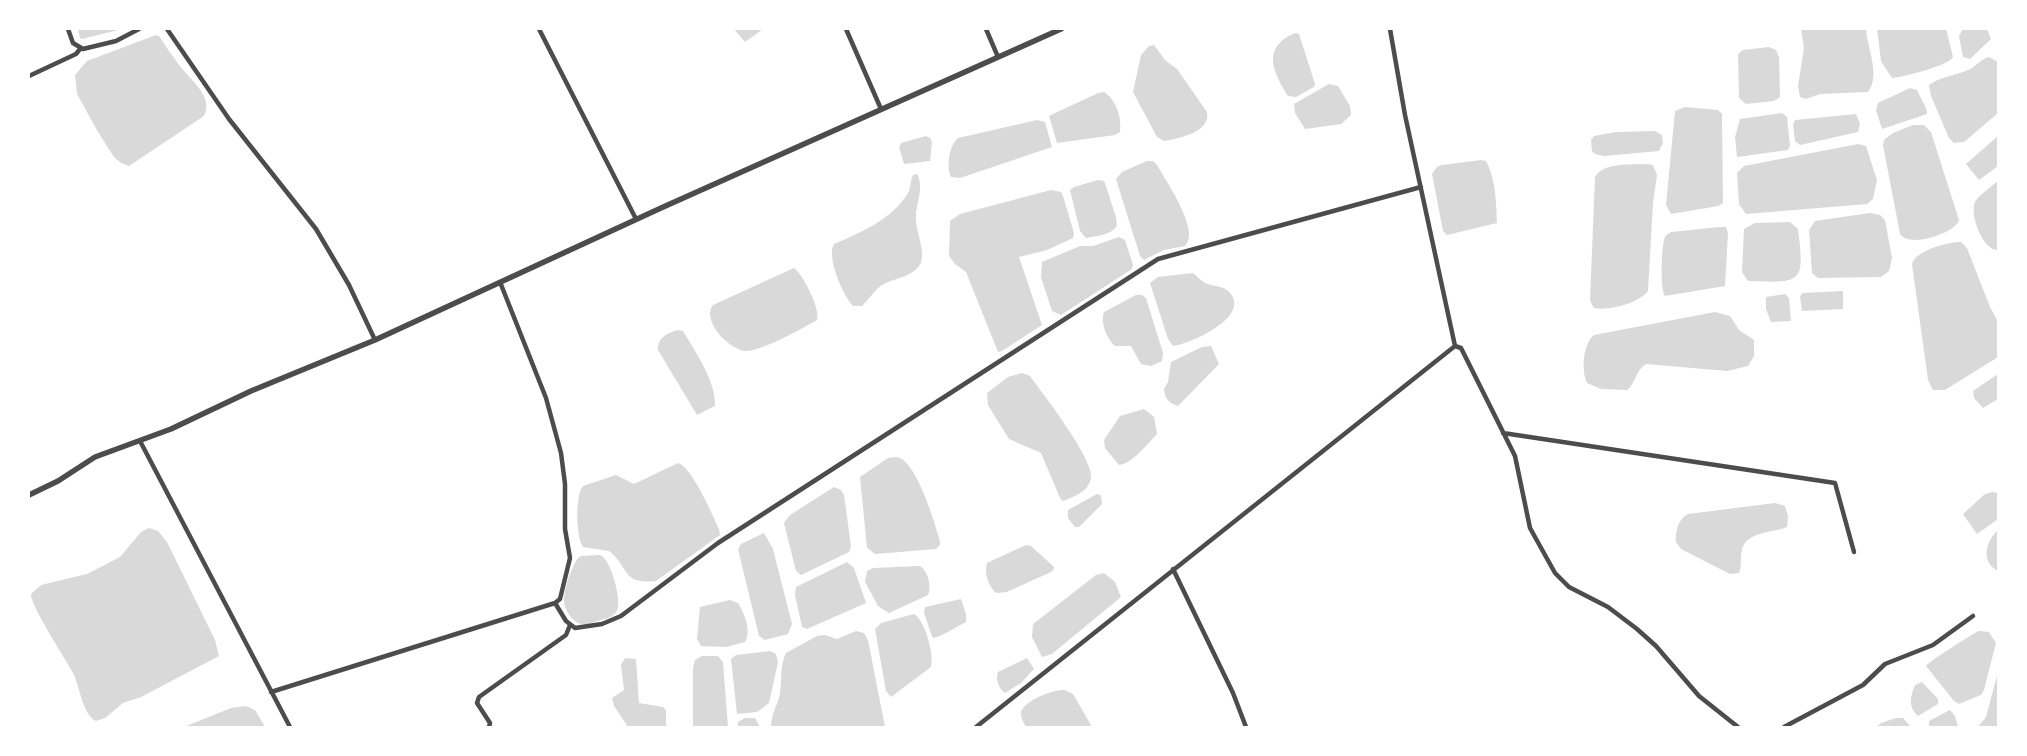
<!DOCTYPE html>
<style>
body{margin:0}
#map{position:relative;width:2027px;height:756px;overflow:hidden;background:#fff;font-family:"Asap Condensed",sans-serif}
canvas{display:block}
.frame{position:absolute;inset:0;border:30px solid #fff;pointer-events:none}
</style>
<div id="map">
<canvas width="2027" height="756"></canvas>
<div class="frame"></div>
</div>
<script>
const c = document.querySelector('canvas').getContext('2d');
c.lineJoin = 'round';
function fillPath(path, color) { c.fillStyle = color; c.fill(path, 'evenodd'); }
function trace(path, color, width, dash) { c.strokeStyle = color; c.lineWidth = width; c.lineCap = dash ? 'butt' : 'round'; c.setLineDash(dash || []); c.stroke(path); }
fillPath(new Path2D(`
 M78,29h44l-40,10 -2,-1z
 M734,29h29l-18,13z
 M1801,29h65c1,19 15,46 2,63l-48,2 -14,5 -6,-2 -2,-11 6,-38z
 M1877,29h69l7,28c-5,9 -50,20 -61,21l-11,-17z
 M1963,29h24l4,10 -21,20 -7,-2 -4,-21z
 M1295,33l4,1 16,50 -1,3 -18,10 -8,-1c-15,-24 -27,-49 7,-63z
 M156,35l4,2c6,10 13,20 20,29 10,14 34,30 24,50l-75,50 -8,-3 -7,-6 -16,-25 -21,-38 -2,-19 12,-14z
 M1154,45l11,15 12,9 30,43c4,20 -27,26 -43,29l-7,-4 -24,-45 8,-37 8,-9z
 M1769,47l7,3 3,7 1,40 -6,4 -28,3 -7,-6 -1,-44 5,-4z
 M1989,57l9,5v51l-34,29 -10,1 -5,-5 -18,-42 -2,-11c12,-9 26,-9 39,-15 8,-3 12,-11 21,-13z
 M1329,84l9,2 12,20 1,9 -10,9 -36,5 -10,-16 -1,-9z
 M1910,88l7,2 9,18 1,6 -45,15 -6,-19 2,-7z
 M1104,92c12,7 18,26 16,40l-5,3 -58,8 -8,-27 49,-23z
 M1685,107l33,3 4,4 1,89 -5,3 -47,8 -5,-9 9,-94z
 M1782,113l5,4 3,29 -2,4 -51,7 -2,-20 5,-18z
 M1856,114l4,10 -2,8 -58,13 -5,-4 -2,-16 2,-5z
 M1037,120l8,2 7,25 -92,31 -9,-1c-5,-11 -2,-31 7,-39z
 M1913,125h11l7,7 28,88c-2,12 -49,29 -59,14l-17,-89 1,-5 9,-7z
 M1655,131l7,4 1,8 -4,8 -55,5 -9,-2 -3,-3 -1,-11 3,-4 22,-4z
 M926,136l4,2 2,4 -2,19 -26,3 -5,-17 2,-4z
 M1998,136v30l-19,14 -13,-16z
 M1858,144l8,2 11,34 -4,19 -6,5 -121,10 -7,-10 -2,-31 7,-7z
 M1481,160l5,1c10,18 10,42 11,62l-50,12 -4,-4 -11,-57 5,-7 5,-2z
 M1147,161h6l4,4c9,16 44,66 28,81l-21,4 -20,10 -4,-4 -24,-77 6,-7z
 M1647,164l6,1 4,10 -4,28 -5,88c-9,12 -38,20 -54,17l-4,-7 5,-124c8,-15 37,-12 52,-13z
 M917,174c7,12 0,28 -1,41 -1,15 7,28 6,42 -2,22 -31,19 -45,32 -5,5 -9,11 -15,17h-9c-10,-10 -27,-50 -19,-62 28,-12 57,-24 74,-51 3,-5 2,-12 5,-18z
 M1098,180l6,1 1,2 11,34 1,9c-6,9 -21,10 -31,12l-6,-7 -10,-41 4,-3z
 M1998,181v69c-15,1 -29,-36 -23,-48 4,-7 16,-15 23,-21z
 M1051,190l10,2 2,4 11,37 -1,5 -26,12 -28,7 23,68 -40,26 -4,1 -32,-80 -11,-8 -6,-8 1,-35 10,-7z
 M1870,213l10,2 5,5 7,38 -3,13 -8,6 -63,1 -6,-5 -3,-43 6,-9z
 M1790,222l8,7c7,55 4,54 -50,52l-6,-9 2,-43 11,-6z
 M1720,227h6l2,6 -3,53 -60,10c-5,-6 -4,-51 0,-59 2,-3 3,-3 6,-5z
 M1119,237l6,3 8,25 -1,4 -71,46 -9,-4 -11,-34 1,-15 38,-16h13z
 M1961,242l6,6 23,59 8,15v35l-53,33h-12l-5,-10 -16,-116c4,-14 36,-22 49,-22z
 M794,268c9,6 27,42 23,52 -14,8 -55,31 -71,31 -10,0 -25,-13 -30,-21 -5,-8 -9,-17 -3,-25z
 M1193,273c4,3 8,8 12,10 9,4 19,2 25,10 21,24 -40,51 -57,53l-5,-7 -18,-56 8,-6z
 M1843,291v18l-41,2 -2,-15 3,-3z
 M1785,294l4,4 2,23 -20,1 -5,-13v-12z
 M1136,295h6l4,3 17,55 -1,8 -11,5 -10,-2 -10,-18h-16c-8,-7 -15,-24 -11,-34z
 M1715,312l15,4 9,14 15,10v16l-6,10 -21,5 -81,-7c-11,7 -10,19 -19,26l-26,-1 -14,-6c-6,-13 -4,-39 7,-48z
 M678,330l5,1c12,20 33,50 32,75l-18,9 -39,-65c-1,-12 9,-17 20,-20z
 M1211,346l8,18 -41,42c-9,-3 -13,-7 -14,-17l4,-7 3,-20 31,-15z
 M1022,373l8,3c13,18 63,82 61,101 -1,14 -17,20 -28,24l-3,-3 -19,-45 -32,-14 -21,-34 -1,-12 21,-16z
 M1998,374v25l-15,9 -9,-10 -1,-7z
 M1144,409l10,8 3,17c-9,9 -25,30 -38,31l-14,-17 -1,-8 16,-24z
 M896,457c19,0 39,66 44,84v4l-4,4 -61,5 -8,-6 -7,-71 28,-19z
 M678,463c14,4 34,51 41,66l1,6 -64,46c-35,4 -27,-15 -47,-30l-26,-4c-7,-10 -8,-52 0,-61l33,-11 18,9z
 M834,487l7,3 3,5 7,51 -2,6 -48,23 -5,-4 -12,-48 6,-8z
 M1992,492l6,1v26l-21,15 -14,-20 22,-20z
 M1097,494l4,1 1,9 -23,23h-4l-7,-9v-8z
 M1775,503l10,3 3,10 -1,11c-14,6 -41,4 -45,23 -2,7 0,17 -3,23l-9,1 -49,-25 -5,-7c-1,-10 2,-23 12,-28z
 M149,528l9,3 9,11 48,98 4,16 -78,41 -18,6 -18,15 -9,3c-14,-7 -16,-35 -23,-48 -8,-15 -43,-68 -42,-79l10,-9 46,-11 33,-17 21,-25z
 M1998,530v41c-18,-9 -12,-30 0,-41z
 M764,533l9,16 19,75 -4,10 -23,6 -6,-4 -21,-87 3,-5z
 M1026,545l5,1 23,21 -1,4 -46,21 -11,1c-8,-7 -12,-20 -9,-30z
 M600,555c11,4 22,45 17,56 -4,7 -13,8 -20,10 -5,2 -10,4 -15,3 -9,-1 -18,-14 -18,-23 -1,-8 9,-42 17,-45z
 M847,562l7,6 12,35 -59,26 -5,-2 -7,-32 1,-8z
 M920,566c8,5 12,21 8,29l-39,18 -11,-7 -13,-24 2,-11 6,-3z
 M1104,573l11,9 6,15 -69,57 -10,3 -10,-20 1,-13 63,-49z
 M961,599l5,15v8c-12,6 -20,12 -32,16l-2,-1 -8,-25 1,-5z
 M730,600l8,3c6,10 14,28 7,39l-19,5 -25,-1 -4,-7 3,-32z
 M914,614c12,8 20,40 17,53l-40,30 -5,-6 -11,-62 6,-6z
 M856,631l8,2 4,7 17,87h-114c0,-13 7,-22 9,-34 2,-14 0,-28 6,-40l31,-17 8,-1 12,4z
 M1979,631l10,1 7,11 -12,47 -3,5 -22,9 -5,-3 -28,-35c2,-4 46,-32 53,-35z
 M770,651l6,3 2,8 -9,41 -12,9 -20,2 -6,-55 5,-4z
 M702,656h16l5,6 5,65h-35v-59l2,-8z
 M625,658l11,1 3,44 24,4 3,3v17h-38l-14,-21 -2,-8 12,-8 -3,-25z
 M1027,658l7,11 -13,14 -16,10c-6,-4 -10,-14 -7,-21z
 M1998,672v55h-20l8,-10z
 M1922,682l16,17v5l-20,12c-10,-10 -8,-18 -3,-31z
 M1065,690l8,4 19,33h-66c-2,-4 -6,-10 -5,-15 4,-12 33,-23 44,-22z
 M246,706l9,4 10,17h-81l47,-19z
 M1950,710l5,6 3,11h-29v-6z
 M745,718h10l5,9h-22v-5z
 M1896,718h7l8,9h-35l5,-4z`), '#d9d9d9');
trace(new Path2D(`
 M68,29l5,14 10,6 33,-8 23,-12
 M167,29l62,90 87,110 33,56 26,55
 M539,29l97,190
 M846,29l35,80
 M986,29l12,28
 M1390,29l15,86 50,231
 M29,76l47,-22 4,-5
 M1455,346l6,2 54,108 15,72 25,45 14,14 39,20 29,22 19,17 43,50 39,31
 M1503,433l332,50 19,69
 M140,441l150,286
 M1173,569l60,124 13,34
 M555,603l11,18 9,7 27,-4 19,-8 97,-73 440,-284 263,-72
 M271,692l284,-89 5,-4 10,-41 -5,-29v-45l-4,-31 -15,-55 -46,-116
 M489,727l1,-4 -13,-20 2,-6 87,-62 4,-10
 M976,727l479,-381
 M1784,727l79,-42 22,-21 48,-19 40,-29`), '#4c4c4c', 4.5);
trace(new Path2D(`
 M29,495l29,-14 37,-24 76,-28 80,-38 124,-51 286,-132 400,-179`), '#4c4c4c', 5.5);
</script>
